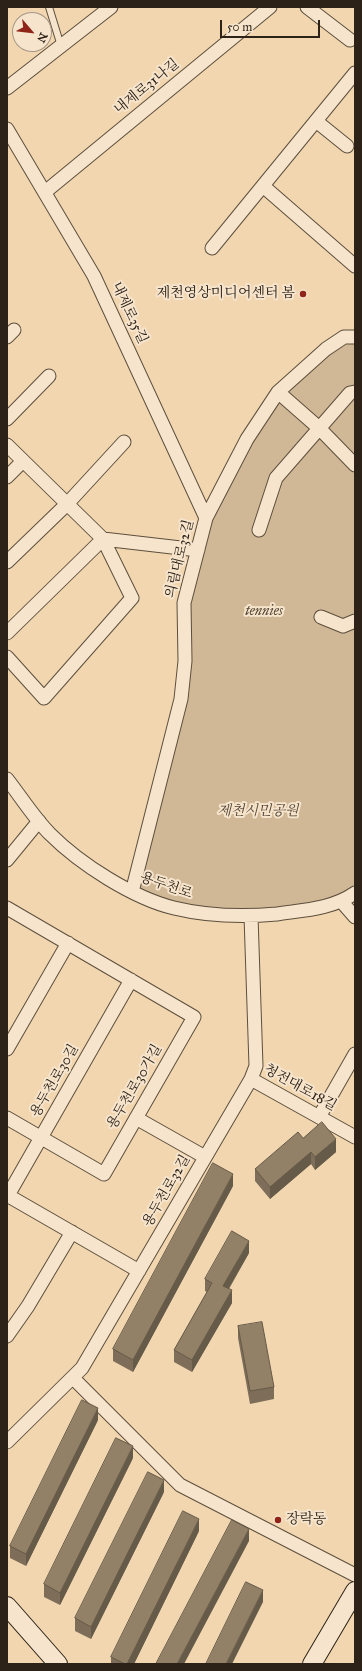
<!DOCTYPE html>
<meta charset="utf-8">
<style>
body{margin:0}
#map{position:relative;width:362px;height:1671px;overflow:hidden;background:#f1d6b0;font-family:"IM FELL Great Primer",serif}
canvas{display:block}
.frame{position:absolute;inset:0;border:8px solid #2c2217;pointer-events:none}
.north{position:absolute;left:12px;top:12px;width:40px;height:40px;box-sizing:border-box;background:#f6e4cc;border:1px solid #a59684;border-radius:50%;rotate:118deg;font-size:11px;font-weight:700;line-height:16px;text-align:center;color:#2c2217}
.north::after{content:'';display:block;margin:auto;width:14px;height:18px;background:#8f2418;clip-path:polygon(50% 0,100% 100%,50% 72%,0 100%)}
.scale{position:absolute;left:220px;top:20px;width:100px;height:18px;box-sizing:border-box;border:2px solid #2c2217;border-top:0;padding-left:5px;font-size:12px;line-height:14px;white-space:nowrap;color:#2c2217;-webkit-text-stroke:3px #f6e4cc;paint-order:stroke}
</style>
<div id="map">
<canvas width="362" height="1671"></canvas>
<div class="frame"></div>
<div class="north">N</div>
<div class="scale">50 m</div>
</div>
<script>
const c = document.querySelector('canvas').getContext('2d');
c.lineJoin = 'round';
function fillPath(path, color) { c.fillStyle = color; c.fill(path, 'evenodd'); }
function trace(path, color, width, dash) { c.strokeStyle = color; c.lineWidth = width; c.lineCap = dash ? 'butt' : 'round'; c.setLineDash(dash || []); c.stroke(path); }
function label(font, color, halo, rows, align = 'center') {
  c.font = font + ' "IM FELL Great Primer","Noto Serif KR",serif'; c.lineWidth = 4; c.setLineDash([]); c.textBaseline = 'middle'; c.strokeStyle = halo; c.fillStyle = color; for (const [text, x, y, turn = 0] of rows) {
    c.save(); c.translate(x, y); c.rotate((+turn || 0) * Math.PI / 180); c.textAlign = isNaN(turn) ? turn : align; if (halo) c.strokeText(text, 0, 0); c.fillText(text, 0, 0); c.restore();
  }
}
fillPath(new Path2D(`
 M349,343l6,1v541l-25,15 -80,11 -59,-6 -17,-3 -37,-13 44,-190 3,-96 22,-85 76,-123 49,-41z`), '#d0b796');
const lane = new Path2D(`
 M49,7l12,39`);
const street = new Path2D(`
 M307,7l43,33
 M7,88l104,-81
 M316,121l31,25
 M7,129l87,147 112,242
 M263,186l92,80
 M45,192l225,-185
 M212,248l143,-175
 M7,337l7,-7
 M278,392l41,36 36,37
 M7,419l42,-43
 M7,445l96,94 29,59 -88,100 -37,-41
 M7,477l16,-16
 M259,530l17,-52 74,-85 5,-1
 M103,539l95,11
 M7,562l60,-58 57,-62
 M321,617l22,9 12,-5
 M7,633l96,-94
 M7,779c14,18 27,39 43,55 30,30 83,64 124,74 33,8 69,9 103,6 27,-4 55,-5 78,-21
 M7,860l32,-39
 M132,892l49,-193 4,-38 -1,-58 22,-85 41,-79 31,-47 48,-43 18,-12h11
 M341,901l14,16
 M7,908l187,109 -90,157 -97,-56
 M7,1049l61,-106
 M251,1079l104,58
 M319,1117l36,-63
 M136,1118l69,39
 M7,1195l132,76
 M7,1197l124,-217
 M7,1336l21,-30 44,-74
 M73,1378l107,107 175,90
 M7,1442l75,-74 169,-289 5,-13 -5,-150`);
const secondary = new Path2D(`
 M7,1606l51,58
 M312,1664l43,-73`);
trace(lane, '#5d4f3d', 8);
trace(street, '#5d4f3d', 15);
trace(secondary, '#2c2217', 20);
trace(lane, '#f6e4cc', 6);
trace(street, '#f6e4cc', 13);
trace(secondary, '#f6e4cc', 18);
fillPath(new Path2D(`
 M303,1138l33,14 -21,18 -4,-6 -41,35 -15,-18v-12z
 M233,1186l-100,186 -20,-11v-12z
 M249,1253l-20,36 3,14 -40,69 -18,-10v-12l33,-58 -2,-1v-12z
 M238,1326l36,61v12l-24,5 -12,-66z
 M98,1420l-72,146 -16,-8v-12z
 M133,1458l-73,147 -16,-8v-13z
 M164,1492l-73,147 -16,-8v-13z
 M199,1531l-65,133h-23v-7z`), '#7e6e59');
fillPath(new Path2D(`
 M336,1139v13l-21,18v-13z
 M311,1152v12l-41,35v-12z
 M233,1174v12l-100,186v-12z
 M249,1241v12l-26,45v-12z
 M232,1290v13l-40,69v-12z
 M98,1408v12l-72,146v-12z
 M133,1446v12l-73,147v-12z
 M164,1480v12l-73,147v-12z
 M199,1519v12l-65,133h-7z
 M249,1529v12l-65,123h-7z
 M263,1590v12l-31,62h-6z`), '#665a48');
const building = new Path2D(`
 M322,1122l14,17 -21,18 -4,-5 -41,35 -15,-18 43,-37 5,6z
 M213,1163l20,11 -100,186 -20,-11z
 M232,1231l17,10 -26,45 9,4 -40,70 -18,-10 38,-67 -7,-4z
 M262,1322l12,65 -24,4 -12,-65z
 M82,1400l16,8 -72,146 -16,-8z
 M116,1438l17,8 -73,147 -16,-9z
 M148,1472l16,8 -73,147 -16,-9z
 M183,1511l16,8 -72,145h-2l-14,-7z
 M232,1520l17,9 -72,135h-21z
 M246,1582l17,8 -37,74h-20z`);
fillPath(building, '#928067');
trace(building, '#665a48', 1);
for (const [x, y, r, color] of [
 [303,294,4,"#8f2418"],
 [278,1520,4,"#8f2418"]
]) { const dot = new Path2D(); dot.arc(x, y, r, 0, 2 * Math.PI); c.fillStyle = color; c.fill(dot); trace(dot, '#f6e4cc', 1.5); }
label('14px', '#2c2217', '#f6e4cc', [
 ["내제로31나길",147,87,-39],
 ["내제로35길",129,313,65],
 ["의림대로32길",180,559,-76],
 ["용두천로",166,886,19],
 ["용두천로30길",55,1081,-60],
 ["용두천로30가길",135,1087,-60],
 ["청전대로18길",300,1088,29],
 ["용두천로32길",167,1191,-60]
]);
label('14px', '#2c2217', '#f6e4cc', [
 ["제천영상미디어센터 봄",295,294],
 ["장락동",286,1520,"left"]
], 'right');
label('italic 14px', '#554737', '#f6e4cc', [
 ["tennies",264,612],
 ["제천시민공원",258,812]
]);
</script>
